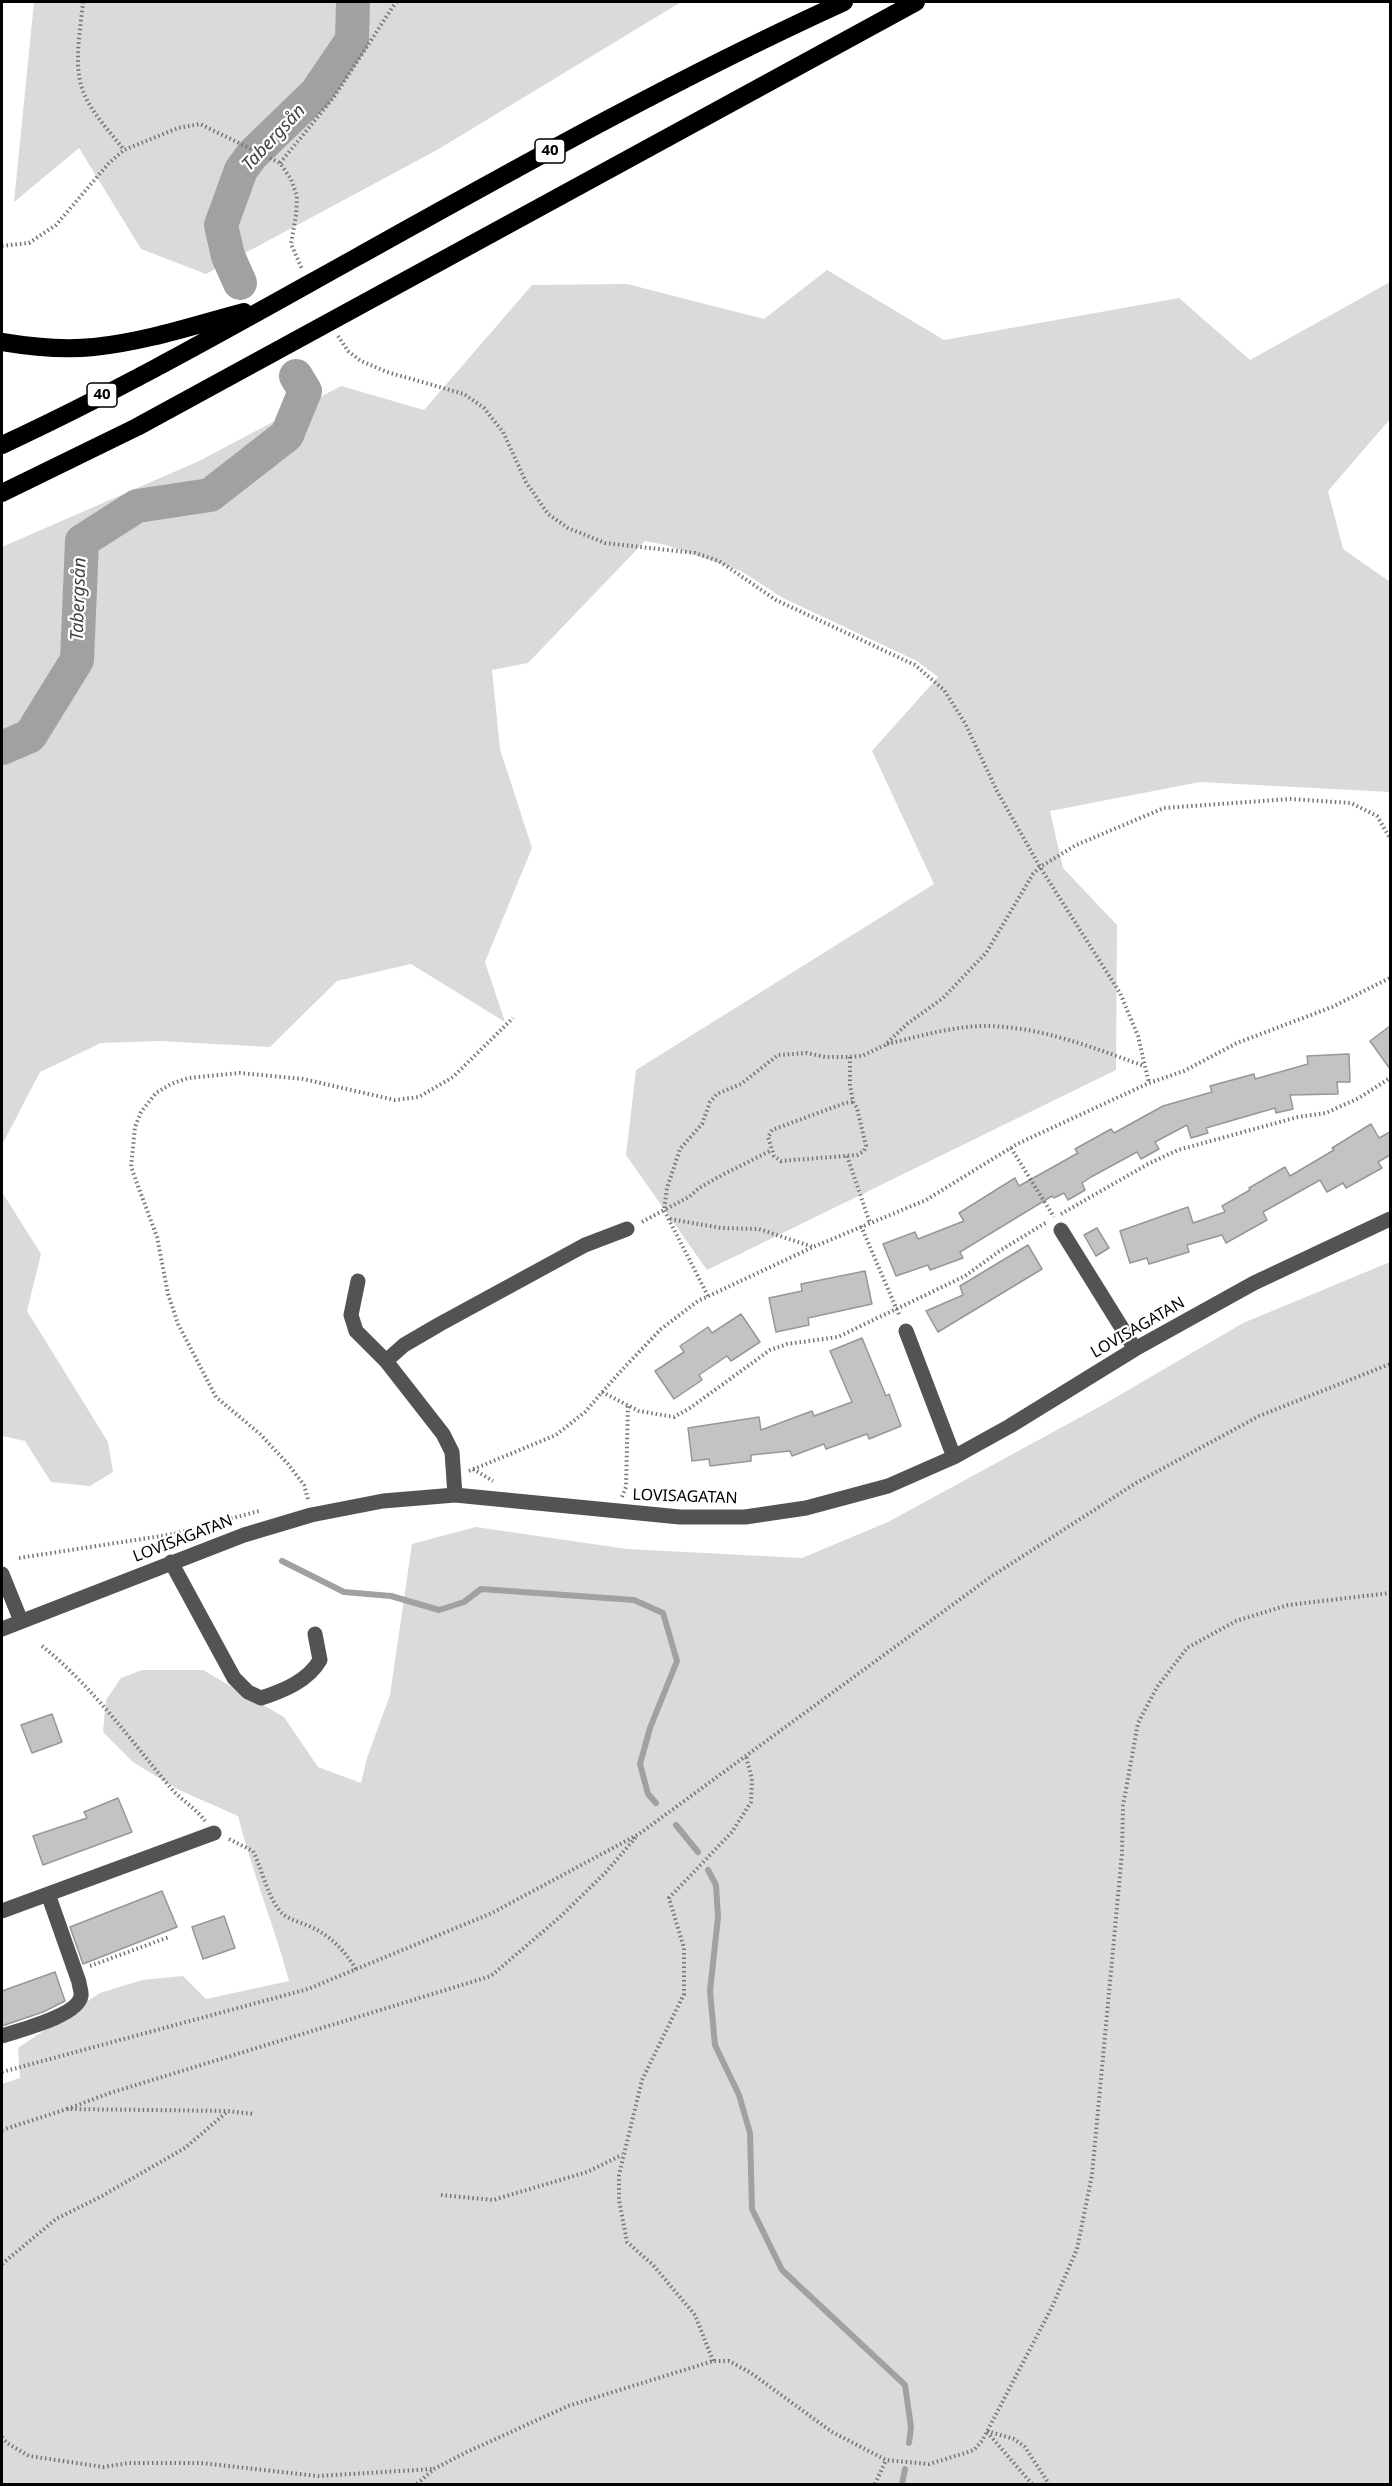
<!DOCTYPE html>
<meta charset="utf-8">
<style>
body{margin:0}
#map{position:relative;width:1392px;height:2486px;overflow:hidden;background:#fff;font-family:"Noto Sans",sans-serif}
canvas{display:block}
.frame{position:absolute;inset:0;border:3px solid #000;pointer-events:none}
</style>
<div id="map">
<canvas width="1392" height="2486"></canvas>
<div class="frame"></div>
</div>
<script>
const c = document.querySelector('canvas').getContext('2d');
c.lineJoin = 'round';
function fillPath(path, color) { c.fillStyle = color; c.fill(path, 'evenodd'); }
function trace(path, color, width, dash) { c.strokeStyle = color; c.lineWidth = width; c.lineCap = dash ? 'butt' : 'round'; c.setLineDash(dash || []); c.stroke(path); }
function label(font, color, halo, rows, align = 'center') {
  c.font = font + ' "Noto Sans",sans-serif'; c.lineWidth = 4.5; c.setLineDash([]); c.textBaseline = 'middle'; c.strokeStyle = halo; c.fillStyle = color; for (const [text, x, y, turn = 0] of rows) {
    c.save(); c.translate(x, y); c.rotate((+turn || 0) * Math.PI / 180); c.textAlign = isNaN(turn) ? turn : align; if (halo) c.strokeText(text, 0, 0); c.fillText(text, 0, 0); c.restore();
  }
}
fillPath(new Path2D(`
 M34,2h647l-244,148 -231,124 -65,-25 -62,-101 -65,54z
 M827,270l117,70 235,-42 71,62 140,-78v137l-62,72 15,58 47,33v210l-190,-10 -150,29 13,57 54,57 -1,145 -409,200 -81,-115 10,-85 298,-186 -62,-133 66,-74 -21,-16 -134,-63 -42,-27 -75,-26 -21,-4 -117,122 -36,7 8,79 32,99 -47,114 20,60 -94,-58 -74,17 -67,66 -110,-6 -59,2 -61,29 -38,73v-598l197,-86 142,-75 83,24 108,-125 95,-1 137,35z
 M2,1192l39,62 -14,57 81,131 5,30 -23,14 -39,-4 -26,-41 -23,-5z
 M1390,1262v1222h-1388v-400l18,-6 -2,-30 82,-55 42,-13 41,-4 23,23 83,-18c-15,-56 -37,-109 -51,-165l-61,-27 -44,-27 -30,-30 3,-32 15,-22 21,-8h61l81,47 34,50 43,16 6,-25 23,-63 22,-151 64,-17 151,22 175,9 86,-36 211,-115 144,-84z`), '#dadada');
trace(new Path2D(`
 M282,1561l62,31 47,4 48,14 25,-8 17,-13 153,11 29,13 14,48 -27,67 -10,36 8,30 8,9
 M676,1825l22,27
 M708,1870l8,15 2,32 -8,74 5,54 24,50 11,38 2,76 30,61 123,115 6,42 -2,16
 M902,2484l3,-15`), '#a1a1a1', 6);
trace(new Path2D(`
 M240,283l-12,-27 -7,-31 20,-55 11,-15 64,-62 36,-53 1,-38
 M2,748l28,-12 47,-76 5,-119 55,-35 73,-11 77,-60 18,-44 -9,-15`), '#a1a1a1', 34);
const building = new Path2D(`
 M1390,1026v43l-20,-28z
 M1349,1054l1,28h-13l1,12 -48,1 3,14 -17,4 -1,-5 -69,20 2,5 -17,5 -4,-13 -32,17 4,7 -18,10 -4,-7 -46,25 -9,6 3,7 -17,10 -4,-7 -10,5 -2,-2 -92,56 3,6 -33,12 -2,-5 -32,11 -13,-32 32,-12 3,7 46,-18 -5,-8 56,-35 4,8 59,-33 -3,-4 36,-20 3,4 49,-27 49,-14 -2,-6 44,-12 1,5 53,-15 -1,-8z
 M1371,1124l8,14 11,-6v23l-12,7 4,6 -36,20 -3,-5 -16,9 -7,-12 -57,32 4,8 -41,23 -4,-8 -35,10 2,7 -40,12 -2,-6 -17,5 -10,-32 68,-24 5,16 32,-11 -3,-6 28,-16 -1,-2 36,-21 5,9 44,-26 -2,-2z
 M1097,1228l12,20 -13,8 -12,-21z
 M1028,1245l14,24 -104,63 -12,-21 37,-16 -3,-9z
 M865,1271l7,33 -64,14 1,7 -33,7 -7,-34 33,-7 -1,-7z
 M741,1314l19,28 -29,19 -4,-5 -28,19 3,5 -28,19 -19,-28 29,-19 -4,-6 28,-19 4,6z
 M862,1338l24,58 3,-2 12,32 -32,13 -2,-5 -41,15 -2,-5 -32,12 -2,-5 -39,4v6l-41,5 -1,-7 -17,2 -4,-33 71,-11 2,13 51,-19 2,5 38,-14 -22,-51z
 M52,1714l10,28 -30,11 -11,-28z
 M118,1798l14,34 -89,33 -10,-29 54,-18 -3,-6z
 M162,1891l15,36 -94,37 -13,-37z
 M224,1916l11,32 -32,11 -11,-32z
 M55,1972l10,29 -22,11 -41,14v-35z`);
fillPath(building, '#c3c3c3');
trace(building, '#979797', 1.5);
trace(new Path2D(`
 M83,2c-2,25 -9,57 -2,83 7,25 28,45 43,65
 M280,163l54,-66 62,-95
 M2,246l27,-3 27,-18 53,-62 15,-13 54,-22 22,-4 80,39 11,16 6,17 -1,19 -5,29 11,25
 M338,336l10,15 13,10 26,11 77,22 20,14 19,24 23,50 22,32 20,14 37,15 90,10 24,8 57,39 139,65 29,25 21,33 32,68 43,76 80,126 18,43 11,47
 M887,1044c34,-8 69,-19 103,-18 55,2 104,22 154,40
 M850,1057v28l3,17
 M853,1102l4,6 9,38 -2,5 -7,4 -76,6 -7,-5 -6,-19 4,-7 73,-27z
 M1011,1148l43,69
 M847,1156l23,67
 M1061,1214l87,-50 30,-14 120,-33 28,-4 33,-15 31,-20
 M670,1219l51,9 38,1 54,18
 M642,1222l22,-12 3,-22 13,-39 22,-25 8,-22 7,-8 24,-10 37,-29 29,-2 18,4h25l12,-1 23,-11 22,-21 36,-26 43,-45 47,-79 7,-7 36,-22 88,-37 126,-9 61,4 26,13 13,22
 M861,1226l39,91
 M708,1296l-44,-86 25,-13 10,-9 25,-14 48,-24
 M602,1392l37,19 35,6 16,-9 80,-58 17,-6 51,-7 127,-61 36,-26 46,-28
 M473,1469l20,12
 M469,1471l87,-36 29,-23 34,-39 42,-44 37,-28 115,-54 113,-47 91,-56 132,-61 35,-12 53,-28 95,-36 58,-29
 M622,1497l4,-10 2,-82
 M308,1499l-4,-14 -16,-21 -28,-30 -44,-37 -38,-73 -10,-30 -11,-57 -26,-70 4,-40 6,-15 15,-19 15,-9 17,-6 52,-5 63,6 92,21 24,-3 34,-20 60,-59
 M19,1558l155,-24 85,-23
 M42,1646c49,39 87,92 127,140 10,13 26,21 36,35
 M229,1839l24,12c9,18 16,51 30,63 7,6 17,8 26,12 21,9 35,24 47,43
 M90,1966l79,-29
 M2,2072l306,-83 184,-76 147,-79 353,-258 144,-93 123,-67 131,-52
 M67,2109l43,-16 381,-117 69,-59 46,-45 31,-36
 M2,2130l65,-21 161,2 27,3
 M441,2195l52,5 94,-28 35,-17
 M2,2264l54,-45 46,-23 83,-48 43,-37
 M713,2361l-18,-46 -42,-50 -26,-23 -8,-42v-25l23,-95 42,-86v-46l-15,-50 63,-66 19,-30 1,-23 -6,-23
 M987,2431l27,8 11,8 24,37
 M987,2432l45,52
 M2,2437l5,6 22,13 74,11 25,-4h73l117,13 115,-7
 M417,2484l17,-15 33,-17 101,-46 145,-45h16l22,12 81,59 54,28 43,4 36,-11 9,-3 8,-9 70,-134 25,-58 15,-74 30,-322 1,-47 15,-83 19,-36 30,-39 49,-27 52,-16 102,-12
 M875,2484l11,-24`), '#757575', 4, [1.5, 3]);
trace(new Path2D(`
 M1061,1230l74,119
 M358,1281l-7,34 5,16 30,30 57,73 9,18 3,43
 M906,1331l48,126
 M386,1361l18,-16 36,-21 145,-79 42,-16
 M171,1562l63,116 14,14 13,6c22,-7 47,-17 59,-38l-5,-26
 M2,1574l19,47
 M2,1629l242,-94 67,-20 72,-14 72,-6 225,22h65l61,-9 82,-22 66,-29 56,-31 125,-77 119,-66 136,-64
 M2,1911l212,-78
 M2,2036c17,-6 76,-20 79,-40 1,-4 -2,-10 -2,-14l-31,-88`), '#535353', 15);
trace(new Path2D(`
 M2,342c30,5 62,8 92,5 51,-5 101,-22 150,-35
 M2,445c121,-56 238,-123 355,-188 160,-89 320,-179 487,-255
 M2,493l135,-66 779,-425`), '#000', 18);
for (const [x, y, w] of [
 [550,151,30],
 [102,395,30]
]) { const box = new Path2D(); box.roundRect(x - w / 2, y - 12, w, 24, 4.5); c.fillStyle = '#fff'; c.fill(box); trace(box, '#000', 1.5); }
label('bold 15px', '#000', null, [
 ["40",550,151],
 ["40",102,395]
]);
label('16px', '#000', '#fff', [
 ["LOVISAGATAN",1138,1328,-30],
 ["LOVISAGATAN",685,1497,2],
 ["LOVISAGATAN",183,1539,-21]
]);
label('italic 18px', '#424242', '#fff', [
 ["Tabergsån",274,138,-47],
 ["Tabergsån",79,599,-88]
]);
</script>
